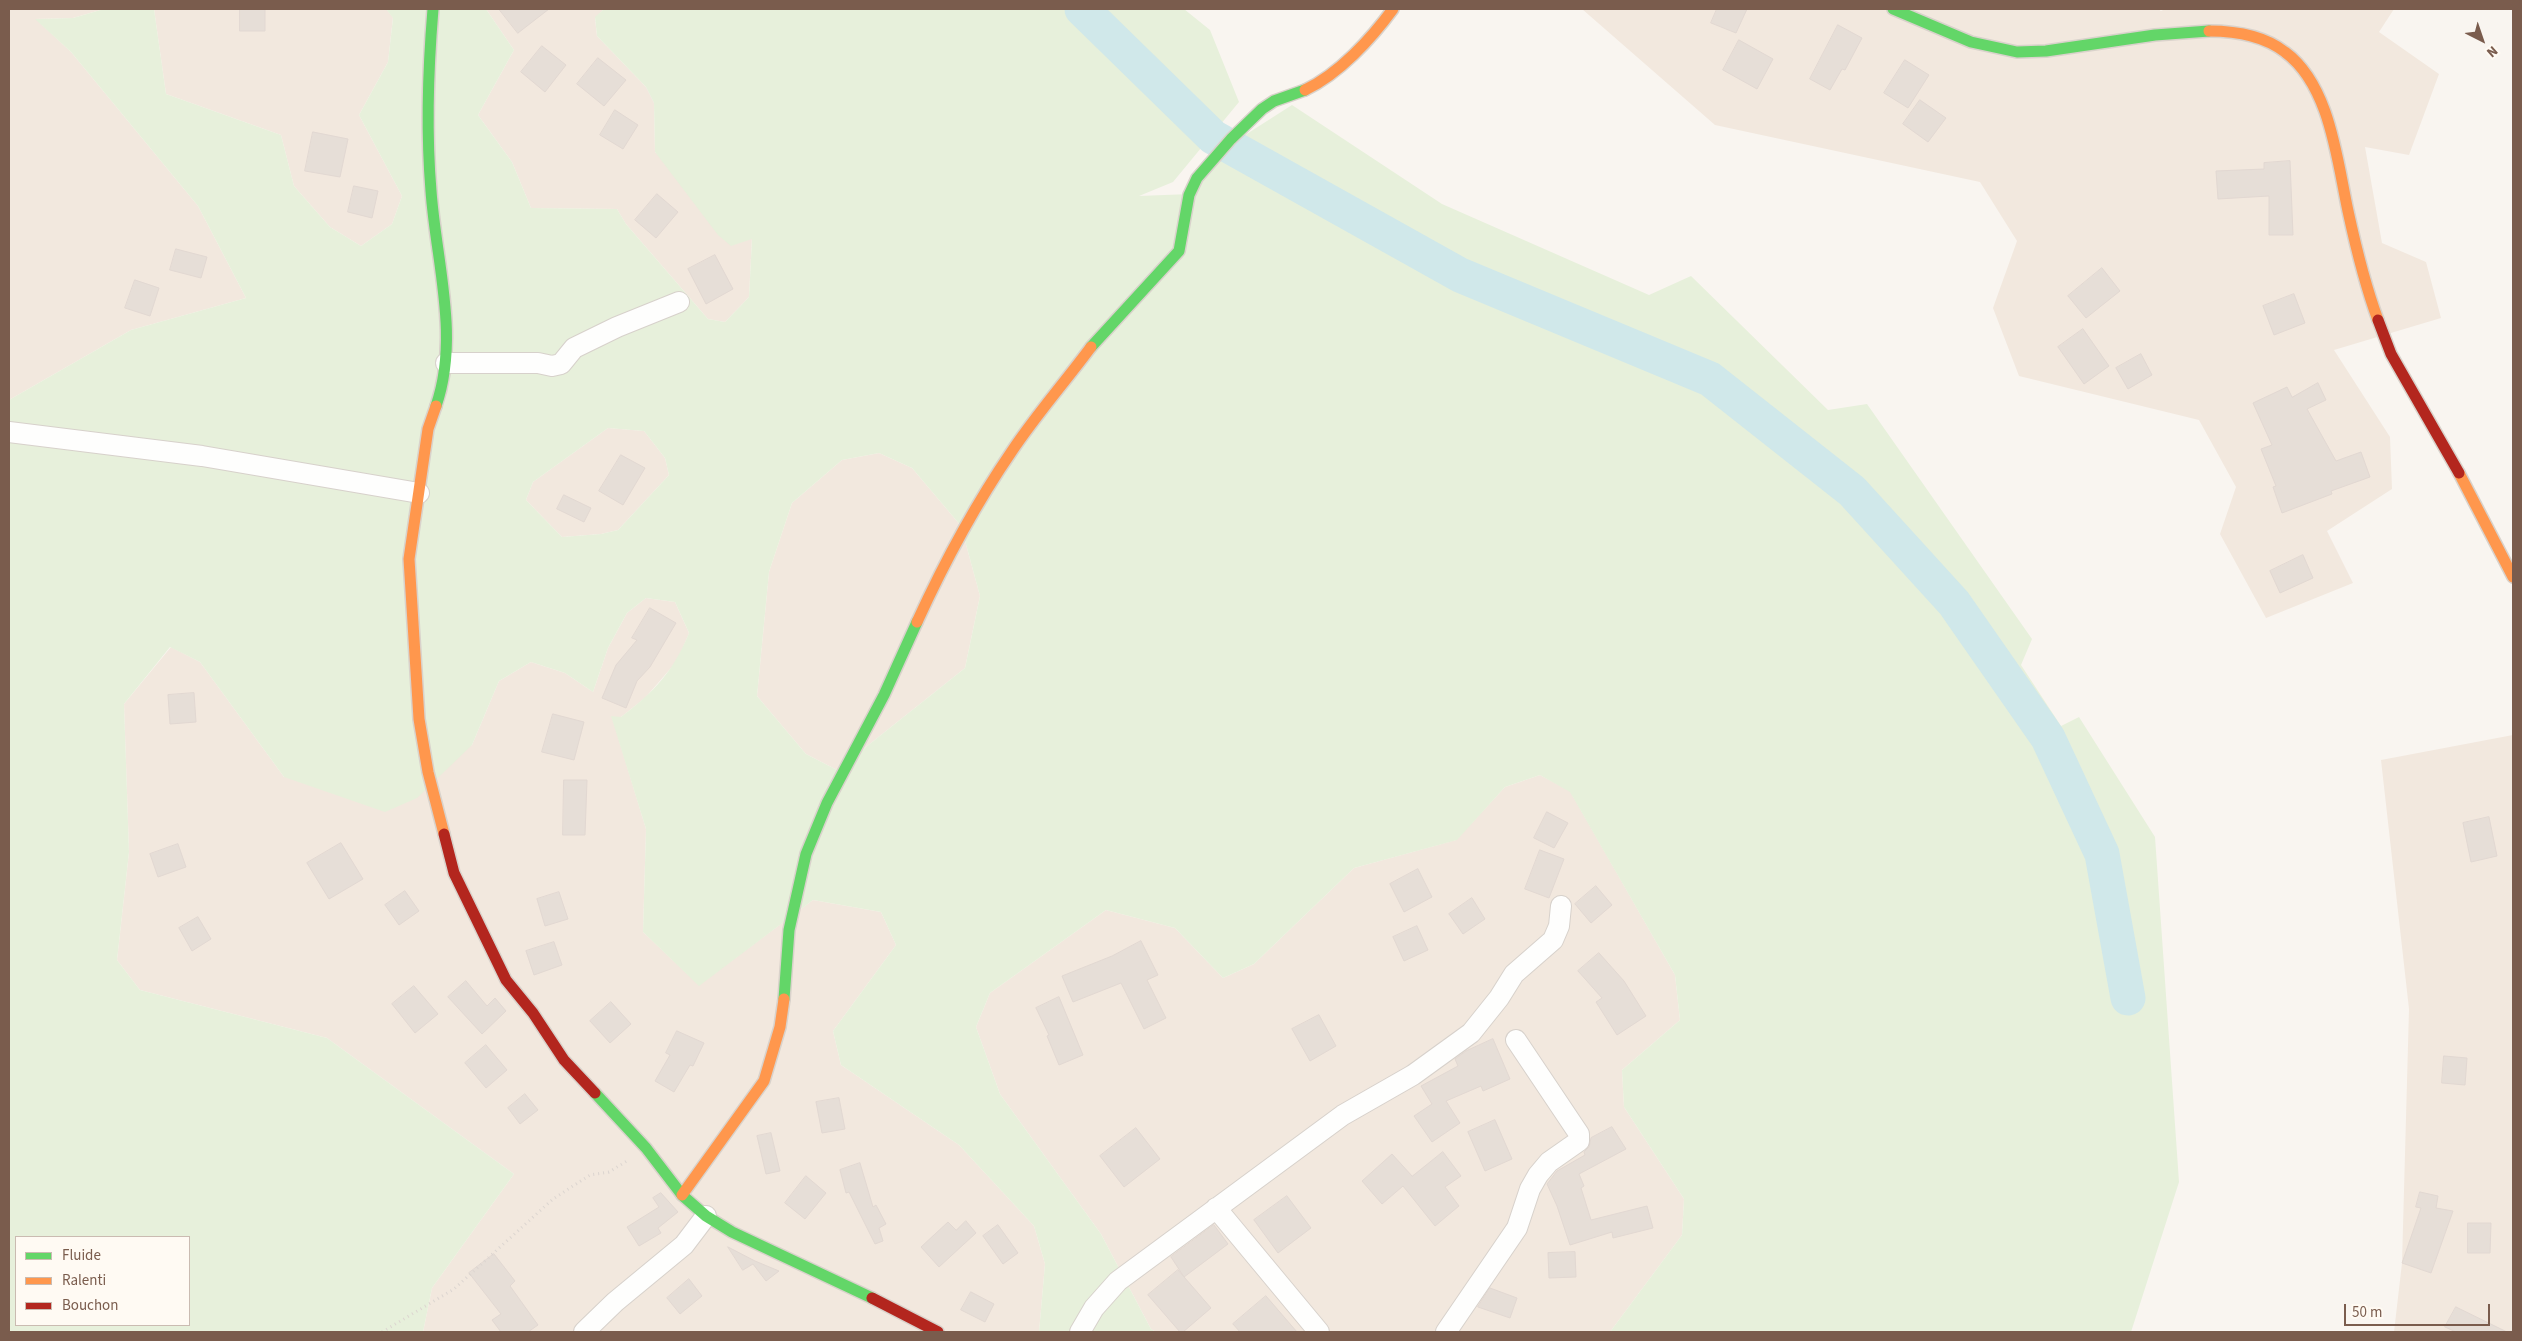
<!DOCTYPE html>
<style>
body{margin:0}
#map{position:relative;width:2522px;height:1341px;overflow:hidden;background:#f9f5f0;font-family:"Source Sans 3",sans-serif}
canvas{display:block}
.frame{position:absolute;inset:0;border:10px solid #7a5c4d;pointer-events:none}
.legend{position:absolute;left:15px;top:1236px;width:175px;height:90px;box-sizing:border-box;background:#fffaf3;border:1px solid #cabbb1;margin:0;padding:6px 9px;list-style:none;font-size:15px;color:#7a5c4d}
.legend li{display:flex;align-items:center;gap:10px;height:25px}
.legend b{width:25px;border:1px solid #cabbb1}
.north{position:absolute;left:2457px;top:15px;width:50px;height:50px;-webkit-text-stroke:4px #fffaf3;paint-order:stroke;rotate:139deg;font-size:14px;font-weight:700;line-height:20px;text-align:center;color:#7a5c4d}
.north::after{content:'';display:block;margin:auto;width:18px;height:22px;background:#7a5c4d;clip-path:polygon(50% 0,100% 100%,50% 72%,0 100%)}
.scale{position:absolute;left:2344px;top:1304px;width:146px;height:22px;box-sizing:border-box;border:2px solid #7a5c4d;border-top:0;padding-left:6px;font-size:15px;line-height:18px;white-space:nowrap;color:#7a5c4d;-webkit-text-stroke:4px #fffaf3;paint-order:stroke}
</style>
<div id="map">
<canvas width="2522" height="1341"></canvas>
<div class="frame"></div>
<ul class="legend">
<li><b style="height:6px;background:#63d668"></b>Fluide</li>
<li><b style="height:6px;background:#ff974d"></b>Ralenti</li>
<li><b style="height:6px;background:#b3261e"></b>Bouchon</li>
</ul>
<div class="north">N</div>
<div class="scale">50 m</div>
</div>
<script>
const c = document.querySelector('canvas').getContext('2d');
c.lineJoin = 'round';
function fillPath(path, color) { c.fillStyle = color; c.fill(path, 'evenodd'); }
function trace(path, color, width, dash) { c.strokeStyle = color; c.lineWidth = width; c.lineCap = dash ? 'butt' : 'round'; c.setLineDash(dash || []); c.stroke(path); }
fillPath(new Path2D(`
 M9,9h95l-31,9 -37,1 35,33 127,154 48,92 -115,32 -122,70z
 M154,9h232l7,8 -5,45 -29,53 43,81 -10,28 -31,22 -31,-19 -36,-41 -13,-51 -115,-41z
 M486,9h118l-9,9 2,18 49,51 8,16 1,49 97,86 -3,59 -24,25 -17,-3 -82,-95 -9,-15 -86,-1 -19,-46 -34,-47 36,-65z
 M1582,9h576l3,2 4,-2h229l-15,23 60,42 -30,81 -44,-8 17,96 44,19 15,56 -107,32 56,87 2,52 -65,42 26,52 -87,35 -46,-84 16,-47 -37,-67 -180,-44 -26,-68 24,-67 -37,-59 -265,-57z
 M608,428l36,3 21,27 4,17 -51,55 -17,4 -39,3 -36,-37 7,-18z
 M879,453l33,15 49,58 19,70 -15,72 -128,102 -31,-16 -49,-58 12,-124 23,-69 50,-43z
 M646,598l29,4 14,31 -11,27 -33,38 -24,19h-9l34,112 -3,103 56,53 114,-85 68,12 15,33 -63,86 8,34 118,80 75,81 11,38 -6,68h-616l9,-44 82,-114 -187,-136 -187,-48 -23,-30 12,-108 -5,-148 47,-57 29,15 84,115 188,-32 27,-64 32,-19 34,11 28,19 15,-44 19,-35z
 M2513,735v597h-119l8,-69 7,-254 -28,-249z
 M1540,775l30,16 105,184 5,45 -58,50 2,37 60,92 -2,36 -72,97h-454l-5,-3 -50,-95 -101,-140 -24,-67 14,-34 116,-83 69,18 48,50 31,-14 100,-96 102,-28 49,-53z`), '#f2e8de');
fillPath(new Path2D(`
 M104,9h50l12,85 115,41 13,51 36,41 31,19 31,-22 10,-28 -43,-81 29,-53 5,-44 -7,-9h100l28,41 -36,65 34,47 19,46 86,1 9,15 82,95 17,3 24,-25 3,-58 -21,7 -13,-11 -63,-83 -1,-49 -8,-16 -49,-51 -2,-19 9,-8h580l26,21 29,72 -66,80 -34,14 51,-2 52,-57 50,-32 150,99 207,91 42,-19 137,134 39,-6 165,235 -11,26 40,61 18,-9 76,120 24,345 -48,150h-521l72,-97 2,-36 -60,-92 -2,-37 58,-50 -5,-45 -105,-183 -30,-17 -35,12 -48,53 -103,28 -100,96 -31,14 -48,-50 -69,-18 -116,83 -14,34 24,67 101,140 50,95 5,3h-117l6,-68 -11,-38 -75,-81 -118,-80 -8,-34 63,-86 -15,-33 -68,-12 -114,86 -56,-54 3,-103 -35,-113 10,1c33,-25 52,-45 68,-84l-14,-31 -29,-4 -19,15 -19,35 -15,44 -28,-19 -34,-11 -32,19 -27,64 -55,53 -32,14 -101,-35 -84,-115 -30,-15 -46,57 5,148 -12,108 23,30 187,48 187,136 -82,114 -9,44h-414v-932l122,-70 115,-32 -48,-92 -127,-154 -36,-33 38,-1zM608,428l36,3 21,27 4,17 -51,55 -17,4 -39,3 -36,-37 7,-18zM879,453l33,15 49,58 19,70 -15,72 -128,102 -31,-16 -49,-58 12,-124 23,-69 50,-43zM16,1237h173v88h-173z`), '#e7f0db');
trace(new Path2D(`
 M1082,9l131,128 247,138 250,104 142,112 102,112 94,135 54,116 26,144`), '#d0e8ea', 35);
const building = new Path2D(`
 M240,9h25v22h-25z
 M499,9h50l-31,24z
 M1717,9h30l-11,24 -25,-10z
 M1838,25l24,13 -17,32 -3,-1 -12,21 -20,-11z
 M1739,40l34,19 -16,30 -34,-19z
 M542,46l24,19 -21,27 -24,-20z
 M598,58l28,22 -22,26 -27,-22z
 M1905,60l24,15 -21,33 -24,-15z
 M1920,100l26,18 -18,24 -25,-18z
 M615,110l23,15 -15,24 -23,-14z
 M313,132l35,7 -8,38 -35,-6z
 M2290,161l3,74h-24v-39l-51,3 -2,-28 48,-2v-6z
 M354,186l24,5 -6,27 -24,-6z
 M657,194l21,18 -22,26 -21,-18z
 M176,249l31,8 -6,21 -31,-8z
 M715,255l18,34 -27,15 -18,-35z
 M2102,268l18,23 -34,27 -18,-22z
 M135,280l24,8 -9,28 -25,-8z
 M2294,294l11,29 -31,12 -11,-29z
 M2083,329l26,37 -25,18 -26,-37z
 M2141,354l11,21 -24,14 -12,-21z
 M2318,383l8,17 -19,9 29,52 25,-9 9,25 -39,14 1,3 -50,19 -9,-26 3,-1 -15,-37 11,-4 -19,-42 34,-16 5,10z
 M621,455l24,13 -22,37 -24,-14z
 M564,495l27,13 -7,14 -27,-13z
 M2303,555l10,23 -33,15 -10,-22z
 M650,608l26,15 -26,44 -13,14 -11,27 -24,-10 14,-33 21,-25 -5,-2z
 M194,693l2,29 -26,2 -2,-29z
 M553,714l31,8 -10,38 -32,-8z
 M564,780h23l-2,55h-22z
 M1547,812l21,11 -14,25 -20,-10z
 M2489,817l8,39 -26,6 -8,-39z
 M341,843l22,36 -34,20 -22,-36z
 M178,844l8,23 -28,10 -8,-23z
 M1540,850l24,9 -15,39 -24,-9z
 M1418,869l14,28 -28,15 -14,-28z
 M1596,886l16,19 -21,18 -16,-19z
 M405,891l14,20 -20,14 -14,-20z
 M559,892l9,27 -23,7 -8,-27z
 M1472,898l13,21 -22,15 -14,-20z
 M198,917l13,22 -19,12 -13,-23z
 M1417,926l11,24 -24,11 -11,-24z
 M1141,941l17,34 -11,5 19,38 -22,11 -23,-46 -48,19 -11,-26 50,-20z
 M554,942l8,23 -28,10 -8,-24z
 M1599,953l25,28 22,35 -29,19 -21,-33 6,-4 -24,-27z
 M466,981l21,25 8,-8 11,13 -24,23 -34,-37z
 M414,986l24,28 -23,19 -23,-29z
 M1059,997l24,58 -24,10 -12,-29 2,-1 -13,-27z
 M611,1002l20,22 -21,19 -20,-22z
 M1319,1015l17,31 -26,15 -18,-32z
 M677,1031l27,12 -11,23 -3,-1 -16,27 -19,-11 15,-26 -4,-2z
 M1493,1039l17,40 -27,12 -2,-5 -35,15 14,22 -28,19 -18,-26 18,-12 -11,-18 37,-20 -3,-7 11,-8z
 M486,1045l21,25 -21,18 -21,-25z
 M2444,1056l23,2 -2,27 -23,-2z
 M525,1094l13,16 -18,14 -12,-16z
 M839,1098l6,31 -23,4 -6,-31z
 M1495,1120l17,39 -27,12 -17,-39z
 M1612,1127l14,22 -47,25 5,12 -3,2 10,32 56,-14 6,22 -40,10 -1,-6 -42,13 -13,-39 -10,-22 10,-13 28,-16 -1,-3 5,-5 2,-9z
 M1136,1128l24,31 -36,28 -24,-31z
 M771,1133l9,38 -14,3 -9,-38z
 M1443,1152l18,24 -16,11 14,19 -24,20 -32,-40 -21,18 -20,-23 30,-27 20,22z
 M860,1163l13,44 3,-2 10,19 -7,4 4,13 -8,3 -26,-52 -3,1 -6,-23z
 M806,1176l20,17 -21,26 -20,-16z
 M2420,1192l18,4 -2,12 17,3 -22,62 -29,-10 19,-55 -5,-1z
 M661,1193l17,19 -20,16 3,5 -22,13 -12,-19 32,-20 -6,-9z
 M1287,1196l24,32 -33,25 -24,-33z
 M966,1221l10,12 -37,34 -18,-20 27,-25 8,8z
 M2468,1223h23l-1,30h-22z
 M998,1225l20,28 -15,11 -20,-28z
 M1214,1225l14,19 -44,33 -13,-20z
 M728,1247l27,14 24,10 -13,10 -13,-17 -10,6z
 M1575,1252l1,25 -27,1 -1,-25z
 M494,1254l21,27 -5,5 28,39 -10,7h-27l-9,-12 9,-6 -32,-41z
 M1178,1270l33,38 -28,24h-3l-32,-37z
 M689,1279l13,17 -22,18 -13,-16z
 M1490,1288l27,10 -7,20 -32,-11z
 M971,1292l23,12 -9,18 -24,-12z
 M1266,1296l31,36h-57l-7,-8z
 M2456,1307l51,25h-51l-11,-5z`);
fillPath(building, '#e6ded7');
trace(building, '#e2d8d2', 1);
const street = new Path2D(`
 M446,363h92l14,3 9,-2 13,-16 43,-21 62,-25
 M9,432l193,24 217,37
 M1216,1208l103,124
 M584,1332l31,-30 69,-57 22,-29
 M1080,1332l14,-24 24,-27 225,-166 70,-40 58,-42 28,-35 15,-24 39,-34 6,-14 2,-20
 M1446,1332l71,-104 13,-39 8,-14 11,-13 30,-21v-7l-63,-94`);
const fast = new Path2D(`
 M433,9c-5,60 -7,122 -2,182 5,71 29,146 5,215
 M1893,9l78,33 46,10 29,-1 109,-16 54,-4
 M1091,347l88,-96 10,-56 8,-17 34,-39 31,-30 12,-8 31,-11
 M784,999l5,-69 17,-76 21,-51 57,-108 33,-73
 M595,1093l51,55 36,47 24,21 26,16 140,66`);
const slow = new Path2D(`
 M2209,31c26,0 54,4 76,21 45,33 52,108 63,159 8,37 17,74 30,109
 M1305,90c34,-16 66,-51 88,-81
 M436,406l-8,23 -19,130 10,160 9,53 16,62
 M2459,473l54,104
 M917,622c27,-59 58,-117 95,-171 24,-36 53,-69 79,-104
 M682,1195l82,-114 16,-54 4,-28`);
const jam = new Path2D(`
 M2378,320l13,34 68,119
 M444,834l10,39 52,107 27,33 31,47 31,33
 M872,1298l66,34`);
trace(street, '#d7d1cb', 22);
trace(fast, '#d9d2cb', 14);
trace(slow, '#d9d2cb', 14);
trace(jam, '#d9d2cb', 14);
trace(new Path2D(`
 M382,1332l72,-43 99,-90 37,-24 19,-3 18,-11`), '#dcd5d0', 3, [1, 4]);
trace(street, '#fefefd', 20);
trace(fast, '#63d668', 11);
trace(slow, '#ff974d', 11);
trace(jam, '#b3261e', 11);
</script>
